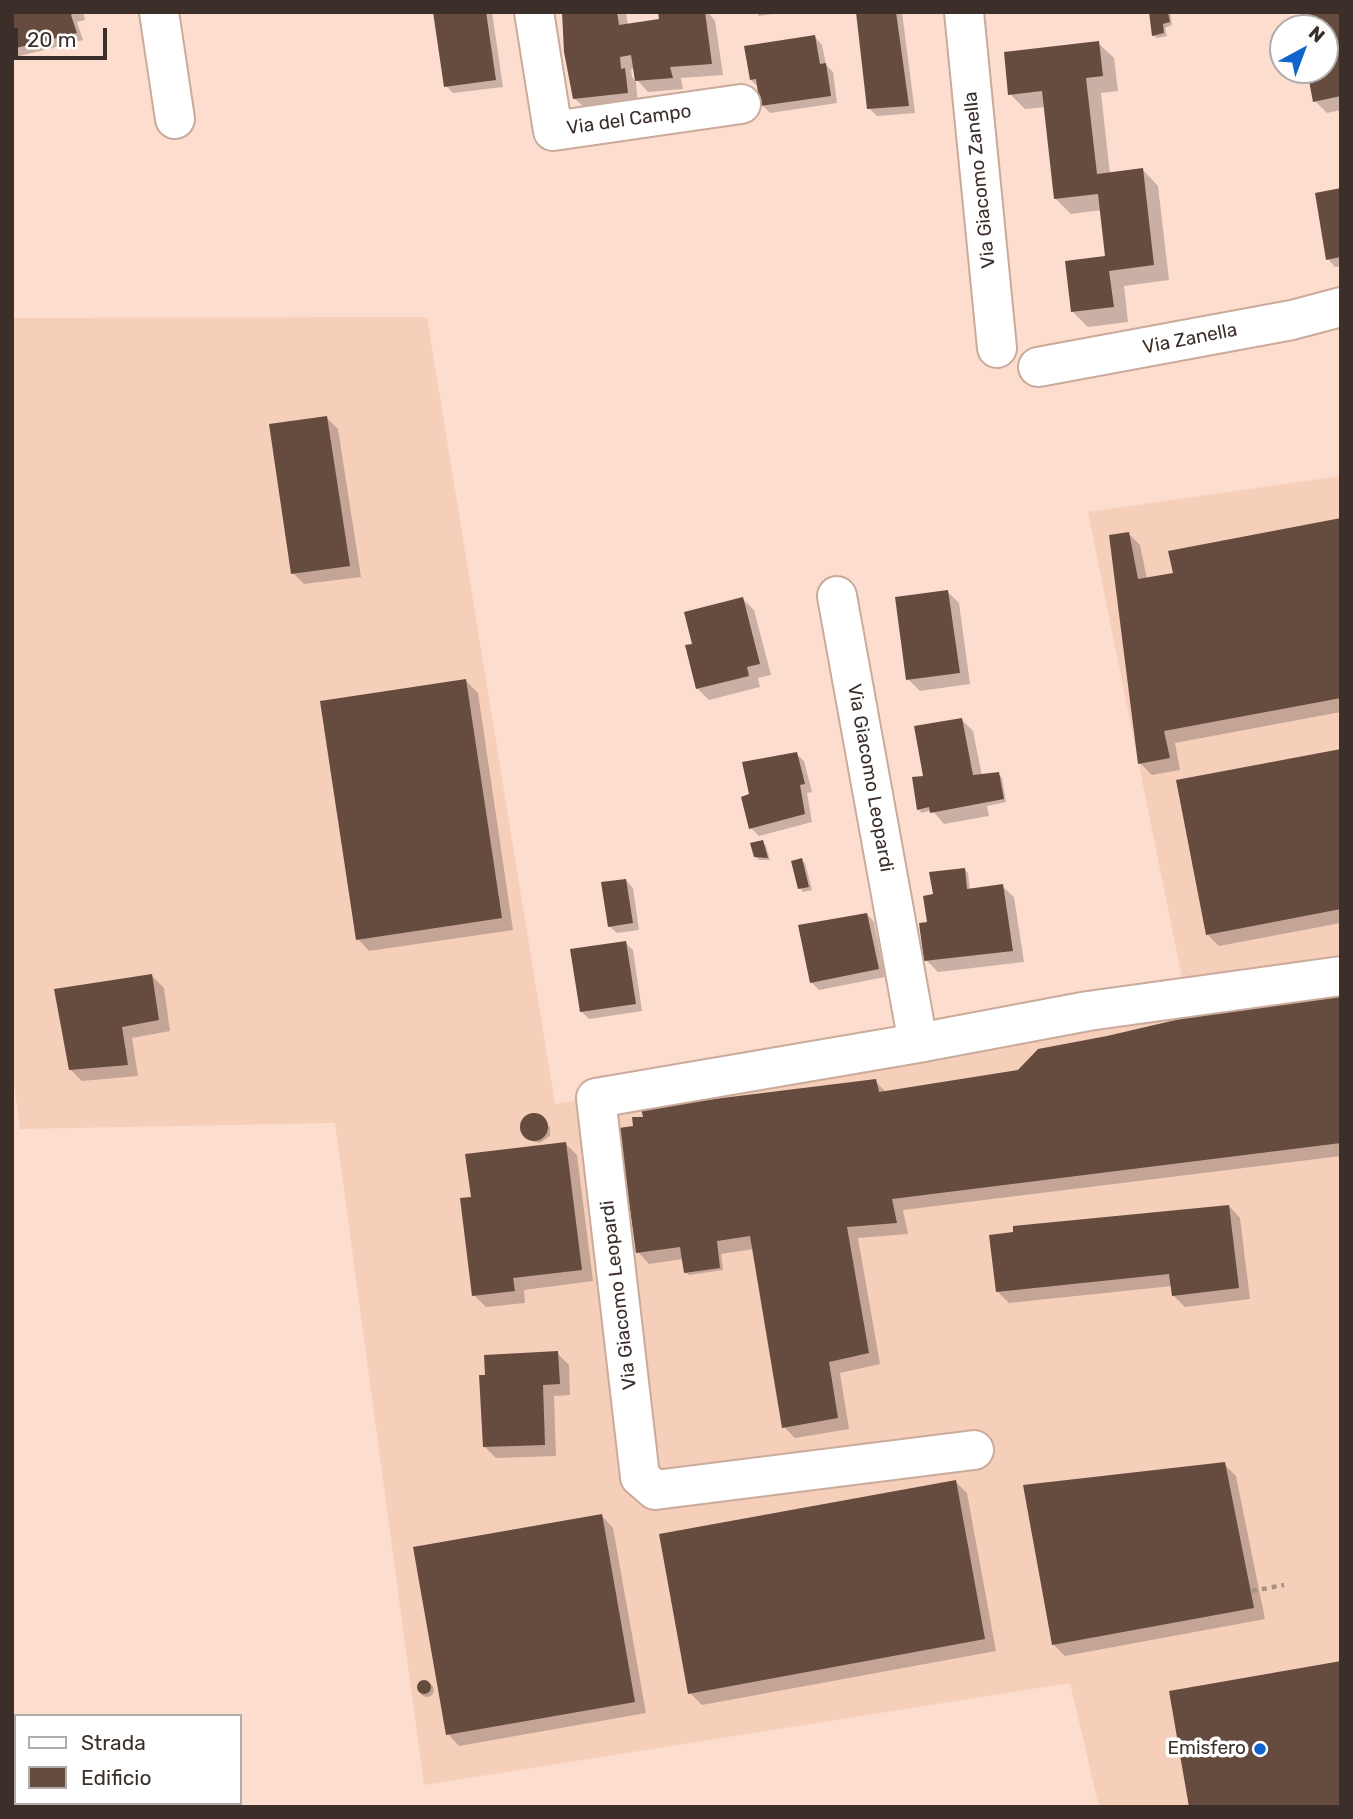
<!DOCTYPE html>
<style>
body{margin:0}
#map{position:relative;width:1353px;height:1819px;overflow:hidden;background:#fdddcd;font-family:Rubik,sans-serif}
canvas{display:block}
.frame{position:absolute;inset:0;border:14px solid #3c2f29;pointer-events:none}
.legend{position:absolute;left:14px;top:1714px;width:228px;height:91px;box-sizing:border-box;background:#fff;border:2px solid #b1aca9;margin:0;padding:9px 12px;list-style:none;font-size:21px;color:#3c2f29}
.legend li{display:flex;align-items:center;gap:14px;height:35px}
.legend b{width:35px;border:2px solid #b1aca9}
.north{position:absolute;left:1269px;top:14px;width:70px;height:70px;box-sizing:border-box;background:#fff;border:2px solid #b1aca9;border-radius:50%;rotate:41deg;font-size:19px;font-weight:700;line-height:28px;text-align:center;color:#3c2f29}
.north::after{content:'';display:block;margin:auto;width:24px;height:32px;background:#1164ce;clip-path:polygon(50% 0,100% 100%,50% 72%,0 100%)}
.scale{position:absolute;left:14px;top:28px;width:93px;height:32px;box-sizing:border-box;border:4px solid #3c2f29;border-top:0;padding-left:9px;font-size:21px;line-height:24px;white-space:nowrap;color:#3c2f29;-webkit-text-stroke:5px #fff;paint-order:stroke}
</style>
<div id="map">
<canvas width="1353" height="1819"></canvas>
<div class="frame"></div>
<ul class="legend">
<li><b style="height:9px;background:#fff"></b>Strada</li>
<li><b style="height:19px;background:#664c3e"></b>Edificio</li>
</ul>
<div class="north">N</div>
<div class="scale">20 m</div>
</div>
<script>
const c = document.querySelector('canvas').getContext('2d');
c.lineJoin = 'round';
function fillPath(path, color) { c.fillStyle = color; c.fill(path, 'evenodd'); }
function trace(path, color, width, dash) { c.strokeStyle = color; c.lineWidth = width; c.lineCap = dash ? 'butt' : 'round'; c.setLineDash(dash || []); c.stroke(path); }
function label(font, color, halo, rows, align = 'center') {
  c.font = font + ' Rubik,sans-serif'; c.lineWidth = 7; c.setLineDash([]); c.textBaseline = 'middle'; c.strokeStyle = halo; c.fillStyle = color; for (const [text, x, y, turn = 0] of rows) {
    c.save(); c.translate(x, y); c.rotate((+turn || 0) * Math.PI / 180); c.textAlign = isNaN(turn) ? turn : align; if (halo) c.strokeText(text, 0, 0); c.fillText(text, 0, 0); c.restore();
  }
}
fillPath(new Path2D(`
 M427,317l128,787 631,-106 -98,-486 253,-36v1331h-242l-29,-124 -646,102 -89,-662 -315,6 -8,-62v-749z`), '#f6cfbb');
fillPath(new Path2D(`
 M12,12h71l2,8 -8,2 6,18 -71,18z
 M434,12h58l11,75 -50,6 -7,-7z
 M563,12h63l2,13 33,-5 -1,-8h48l7,9 8,54 -42,3 2,11 -35,3 -11,-12 -2,-12 -4,1 1,8 4,5 2,22 -51,6 -12,-11z
 M756,12h31l-28,4z
 M858,12h44l13,101 -38,3 -8,-8z
 M1150,12h20l2,13 -7,3 2,8 -10,2 -4,-3z
 M1341,12v98l-14,3 -12,-12 -6,-31h16v-42h-24z
 M815,37l7,8 4,20 7,7 4,31 -67,10 -8,-8 -3,-17 -8,-8z
 M1098,43l16,15 4,33 -17,2 9,81 33,-4 15,16 11,94 -45,6 4,36 -40,5 -16,-16 35,-53 -5,-48 -31,4 -15,-15 -10,-92 -21,2 -15,-15z
 M1341,190v76l-6,1 -7,-8z
 M327,418l11,11 23,148 -57,7 -11,-11z
 M1341,520v192l-166,31 5,27 -28,5 -12,-12 -11,-229 11,11 7,34 28,-5z
 M947,591l12,12 11,81 -50,7 -12,-12z
 M742,598l12,12 17,65 -13,3 2,9 -51,13 -11,-11 -4,-44z
 M466,681l12,12 35,237 -144,21 -11,-12z
 M962,720l11,11 9,45 17,-2 3,4 4,24 -19,4 2,10 -45,8 -12,-14 -10,3 -4,-4 5,-31z
 M1341,751v172l-122,23 -12,-12z
 M796,754l8,7 8,31 -5,1 5,29 -53,14 -8,-8v-33z
 M763,842l3,4 4,14h-11l-4,-4z
 M802,860l3,3 7,27 -9,2 -3,-4z
 M965,870l3,3 2,17 32,-4 12,11 10,65 -86,10 -12,-12 3,-36 8,-29z
 M626,880l7,8 6,42 -22,3 -8,-7z
 M867,914l7,8 11,55 -66,13 -8,-8z
 M626,943l7,7 9,61 -53,8 -8,-8z
 M152,976l12,12 6,43 -38,7 6,38 -56,5 -12,-12z
 M1341,992v164l-438,54 5,24 -50,4 22,126 -40,9 9,56 -54,9 -11,-11 -30,-178 -33,5 2,16 -34,5 -4,-3 -1,-13 -35,5 -11,-12 237,-171 12,12 131,-22z
 M537,1115l13,12v9l-10,7 -8,-2 -10,-11 1,-8 5,-6z
 M565,1143l12,12 16,126 -69,9 1,13 -39,4 -12,-12 -2,-96z
 M1229,1206l11,12 10,81 -65,8 -12,-12 -1,-9 -163,17 -12,-12z
 M557,1353l12,12 1,30 -16,1 2,60 -60,2 -12,-12z
 M1224,1464l12,12 29,143 -200,37 -12,-12z
 M956,1482l11,11 29,158 -294,54 -12,-12z
 M602,1516l11,12 33,185 -187,33 -11,-12z
 M420 1690a7 7 0 1 1 14 0a7 7 0 1 1-14 0Z`), '#0003');
fillPath(new Path2D(`
 M12,12h65l-6,3 6,18 -65,16z
 M433,12h53l10,68 -52,7z
 M562,12h55l2,13 40,-6 -1,-7h47l7,52 -42,3 3,11 -38,3 -4,-26 -11,2 1,12 4,-1 3,25 -55,6 -9,-47z
 M856,12h40l13,94 -42,3z
 M1149,12h19l2,10 -7,2 1,9 -12,3z
 M1319,12h22v84l-28,6 -6,-32h18v-42h-26l-2,-11z
 M815,35l5,29 6,-1 5,33 -71,10 -4,-27 -6,1 -6,-34z
 M1099,41l4,35 -17,2 11,96 46,-6 11,97 -45,6 5,36 -43,5 -6,-51 40,-5 -7,-62 -44,5 -12,-108 -34,4 -4,-43z
 M1341,188v69l-15,3 -11,-67z
 M327,416l23,150 -59,8 -22,-150z
 M1341,518v180l-177,33 6,27 -32,6 -29,-229 20,-3 9,47 35,-6 -5,-22z
 M948,590l12,83 -54,7 -11,-83z
 M743,597l17,67 -13,3 2,9 -53,13 -11,-44 7,-1 -8,-32z
 M466,679l36,239 -146,22 -36,-239z
 M962,718l11,57 26,-3 5,27 -74,14 -1,-6 -12,3 -5,-33 11,-1 -9,-50z
 M1341,749v160l-135,26 -30,-155z
 M797,752l8,32 -5,1 5,29 -56,15 -8,-32 8,-3 -7,-32z
 M763,840l5,18 -14,-1 -4,-14z
 M802,858l7,29 -11,2 -7,-28z
 M965,868l2,21 36,-5 10,67 -89,10 -5,-38 8,-1 -4,-26 10,-2 -4,-22z
 M626,879l7,44 -25,4 -7,-45z
 M867,913l12,56 -69,14 -12,-58z
 M626,941l10,63 -56,8 -10,-63z
 M152,974l7,46 -37,7 6,38 -59,5 -15,-81z
 M1341,990v153l-449,56 5,24 -50,4 22,126 -40,9 9,56 -56,10 -32,-192 -33,5 3,27 -36,5 -4,-26 -44,6 -17,-125 14,-2 -1,-9h11l-2,-9 235,-29 3,13 139,-22 20,-21 69,-13 150,-35z
 M520 1127a14 14 0 1 1 28 0a14 14 0 1 1-28 0Z
 M566,1142l16,128 -69,8 2,13 -43,5 -12,-98 11,-1 -6,-43z
 M1229,1205l10,83 -67,8 -3,-22 -173,18 -7,-57 24,-3v-6z
 M558,1351l2,33 -17,1 2,60 -62,2 -4,-72h6l-1,-20z
 M1225,1462l29,146 -202,37 -29,-160z
 M956,1480l29,159 -297,55 -29,-160z
 M602,1514l33,188 -189,33 -33,-188z
 M1341,1661v146h-152l-20,-116z
 M417 1687a7 7 0 1 1 14 0a7 7 0 1 1-14 0Z`), '#664c3e');
const minor = new Path2D(`
 M159,12l16,107
 M534,12l19,119 188,-27
 M964,12l33,336
 M1038,367l254,-47 49,-13
 M837,596l81,447
 M974,1450l-319,40 -15,-13 -44,-379 322,-55 170,-32 253,-35`);
trace(minor, '#caab9b', 42);
trace(new Path2D(`
 M1252,1591l32,-6`), '#a79084', 4.5, [5, 5]);
trace(minor, '#fff', 38);
for (const [x, y, r, color] of [
 [1260,1749,7,"#1164ce"]
]) { const dot = new Path2D(); dot.arc(x, y, r, 0, 2 * Math.PI); c.fillStyle = color; c.fill(dot); trace(dot, '#fff', 2.5); }
label('19px', '#3c2f29', '#fff', [
 ["Via del Campo",629,120,-8],
 ["Via Giacomo Zanella",980,180,-96],
 ["Via Zanella",1190,339,-11],
 ["Via Giacomo Leopardi",870,778,80],
 ["Via Giacomo Leopardi",619,1295,-97]
]);
label('19px', '#3c2f29', '#fff', [
 ["Emisfero",1246,1749]
], 'right');
</script>
